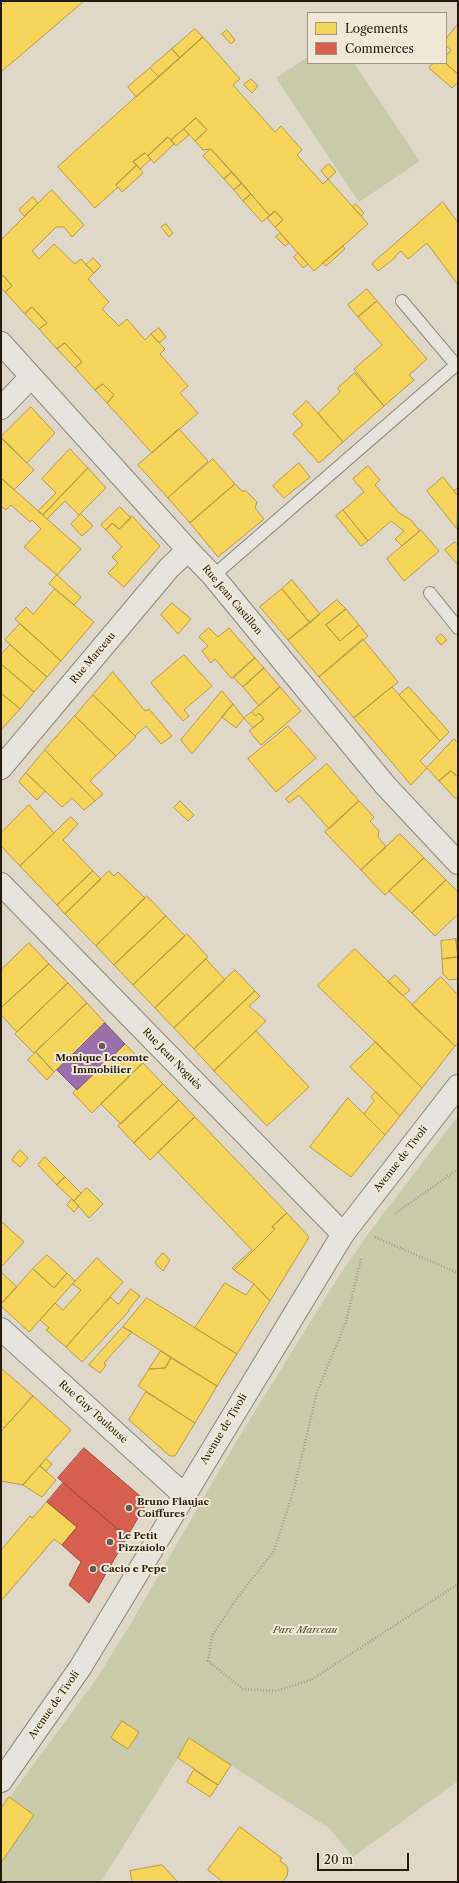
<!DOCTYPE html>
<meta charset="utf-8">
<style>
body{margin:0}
#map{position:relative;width:459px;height:1883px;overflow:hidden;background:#dfd8c9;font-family:"Libre Caslon Text",serif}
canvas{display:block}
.frame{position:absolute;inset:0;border:2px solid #261a0c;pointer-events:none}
.legend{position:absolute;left:307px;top:12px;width:140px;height:52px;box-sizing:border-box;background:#efe8d7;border:1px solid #9f9686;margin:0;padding:5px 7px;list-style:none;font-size:12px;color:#261a0c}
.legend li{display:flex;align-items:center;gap:8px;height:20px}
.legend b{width:20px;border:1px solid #9f9686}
.scale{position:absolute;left:317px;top:1853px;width:92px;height:18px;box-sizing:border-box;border:2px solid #261a0c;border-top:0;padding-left:5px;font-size:12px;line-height:14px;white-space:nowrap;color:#261a0c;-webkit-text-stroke:3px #efe8d7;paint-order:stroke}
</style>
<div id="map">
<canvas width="459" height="1883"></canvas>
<div class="frame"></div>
<ul class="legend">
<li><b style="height:11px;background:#f6d55c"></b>Logements</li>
<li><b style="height:11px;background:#d6604d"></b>Commerces</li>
</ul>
<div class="scale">20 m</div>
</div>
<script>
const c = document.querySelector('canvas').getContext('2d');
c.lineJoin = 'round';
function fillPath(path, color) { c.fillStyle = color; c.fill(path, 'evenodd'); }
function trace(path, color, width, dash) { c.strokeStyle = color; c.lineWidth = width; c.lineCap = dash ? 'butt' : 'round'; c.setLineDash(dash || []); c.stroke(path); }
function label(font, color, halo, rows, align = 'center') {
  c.font = font + ' "Libre Caslon Text",serif'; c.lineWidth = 4; c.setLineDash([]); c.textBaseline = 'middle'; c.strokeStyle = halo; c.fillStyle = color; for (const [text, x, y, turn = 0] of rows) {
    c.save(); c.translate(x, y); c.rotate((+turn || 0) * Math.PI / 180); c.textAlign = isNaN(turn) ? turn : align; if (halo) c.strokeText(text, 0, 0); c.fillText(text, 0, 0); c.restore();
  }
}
fillPath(new Path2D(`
 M308,57v6h46l66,98 -61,41 -83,-124z
 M458,1116v665l-105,76 -24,-29 -141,-90 -10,20 -77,124h-100v-73l96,-131 33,-53 106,-183 99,-160 33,-48z`), '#c9cbab');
const homes = new Path2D(`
 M7,1h77l-83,71v-66z
 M458,24v50l-13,-11 1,-7 5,-6 -5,-4v-7z
 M195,29l8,8 -23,21 -8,-9z
 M227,30l8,10 -4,4 -9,-10z
 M203,37l37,42 -7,6 42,47 6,-6 21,24 -5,5 26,29 5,-5 40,45 -54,47 -39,-44 8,-7 -8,-9 -5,5 -59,-67 -8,1 -8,-9 12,-11 -11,-12 -25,22 -3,-3 -20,19 -3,-3 -12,9 4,3 -21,20 2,2 -23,21 -37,-41z
 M172,49l8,9 -21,19 -9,-9z
 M434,63h11l13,11v8l-6,6 -23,-20z
 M150,68l9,9 -23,20 -8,-10z
 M251,79l7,7 -6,7 -8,-8z
 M196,118l11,12 -12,11 -11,-12z
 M184,129l5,6 -13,11 -5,-6z
 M168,137l6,7 -20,19 -6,-7z
 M211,149l21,23 -8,7 -21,-23z
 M145,153l6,6 -11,10 -7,-7z
 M329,164l7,8 -8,7 -7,-8z
 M137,165l6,8 -21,19 -6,-7z
 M232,172l10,11 -8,7 -10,-11z
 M242,183l9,11 -8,7 -9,-11z
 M52,190l32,35 -12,12 -8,-10h-8l-24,24 7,8 15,-15 21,20 6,-5 13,14 -6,6 21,23 -7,7 17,17 8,-7 18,21 6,-6 14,15 -5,5 28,32 -8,7 18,20 -46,40 -45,-50 7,-8 -11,-11 -8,6 -20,-22 7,-6 -17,-19 -8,6 -18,-20 8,-6 -15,-16 -7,7 -20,-22 7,-6 -11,-13v-33z
 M251,194l19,22 -8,6 -19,-21z
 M33,197l5,6 -14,13 -5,-6z
 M443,202l15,21v62l-31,-42 -19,16 -7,-8 -6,5 1,1 -18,14 -6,-7z
 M356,204l8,9 -3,3 -8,-9z
 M275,211l8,9 -8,7 -8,-9z
 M166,224l7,9 -4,4 -8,-10z
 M280,233l9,10 -4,3 -9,-9z
 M343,246l2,3 -19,17 -3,-3z
 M298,253l10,11 -5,4 -9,-11z
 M93,258l8,8 -7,7 -8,-8z
 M4,276l8,10 -7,6 -4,-4v-10z
 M367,289l10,12 -19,16 -10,-12z
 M377,301l50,58 -18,16 5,5 -30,26 -30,-37 28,-24 -24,-28z
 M32,307l15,16 -8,6 -14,-15z
 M159,328l7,9 -7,6 -8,-9z
 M65,343l17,19 -7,6 -18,-19z
 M355,373l29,33 -41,36 -25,-29 22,-21 -2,-4z
 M103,384l11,11 -7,8 -12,-13z
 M307,401l36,41 -24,21 -26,-29 10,-9 -10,-11z
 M31,407l24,26 -28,30 -26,-26z
 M179,429l29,32 -40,37 -30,-33z
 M1,438l33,32 -20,20 -13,-12z
 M70,449l18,19 -45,47 -5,-4 18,-18 -14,-14z
 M213,459l22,25 -45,39 -22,-25z
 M299,463l11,14 -26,21 -11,-12z
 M368,466l12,14 -5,5 24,28 12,7 9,11 -18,15 -7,-7 9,-8 -13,-10 -23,20 -25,-31 21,-18 -11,-13z
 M88,468l18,20 -27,27 -14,-14 -18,18 -4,-4z
 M443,477l15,19 -1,33 -30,-38z
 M1,478l80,71 -24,26 -33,-28 17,-18 -9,-9 -2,2 -19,-17 -5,5 -5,-4z
 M235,484l7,7h4l11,11 -2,6 9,11 -46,38 -28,-34z
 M458,488v8l-4,-5z
 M120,507l11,11 -12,11 -7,-6 -6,7 -5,-5z
 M343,510l25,31 -7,5 -25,-30z
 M81,514l12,12 -11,10 -11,-12z
 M132,516l28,30 -36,41 -16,-14 10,-10 -6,-6 10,-10 -16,-17 6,-7 7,6z
 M421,530l18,21 -35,30 -17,-22z
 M455,542l3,4v19l-13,-15z
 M57,575l24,22 -7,8 -25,-21z
 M292,580l28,34 -10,9 -28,-34z
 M55,589l39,33 -33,39 -46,-42 11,-12 7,7z
 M282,589l28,34 -22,17 -28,-33z
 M337,600l9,9 -20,16 14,16 19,-16 9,11 -49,41 -31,-37z
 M172,603l19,16 -13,15 -17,-19z
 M346,609l13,16 -19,16 -14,-16z
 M20,624l41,37 -14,16 -42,-37z
 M209,628l9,9 11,-9 26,30 -23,21 -17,-20 -4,4 -9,-12 6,-5 -9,-9z
 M441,634l6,6 -6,5 -5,-6z
 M363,639l35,43 -44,36 -35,-41z
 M10,645l37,32 -13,15 -33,-28v-9z
 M184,655l28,31 -28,24 5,6 -6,5 -32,-38z
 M255,658l9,10 -21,19 -10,-10z
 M1,664l33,28 -14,17 -19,-16z
 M264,668l16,19 -21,19 -16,-19z
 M113,672l32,39 4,-2 23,27 -11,8 -15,-18 -11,10 -42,-41z
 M280,687l21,24 -40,34 -12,-14 15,-12 -5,-6 -3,3 -4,-4z
 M392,687l48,54 -20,20 7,7 -16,17 -57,-67z
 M409,687l40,45 -9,9 -41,-46z
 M222,691l11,13 -41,50 -11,-14z
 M1,693l19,16 -19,21z
 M93,695l43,42 -20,19 -41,-40z
 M233,704l11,14 -8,10 -14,-11z
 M252,712l4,4 3,-3 5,6 -11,9 -9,-10z
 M75,716l41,40 -26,25 13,13 -8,7 -50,-51z
 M288,726l28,32 -40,34 -28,-33z
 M454,739l4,4v34l-7,-6 -12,10 -12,-13z
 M45,750l50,51 -11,9 -12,-12 -10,9 -36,-34z
 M327,764l32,37 -30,28 -30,-34 -10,8 -3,-4z
 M451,771l7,6v19l-2,3 -17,-18z
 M26,773l19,18 -8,9 -18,-18z
 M180,801l14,14 -6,6 -14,-13z
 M359,801l15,16 -4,4 9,10 -1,6 8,10 -25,23 -36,-38z
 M29,805l25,28 -34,33 -19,-20v-13z
 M71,817l7,7 -15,16 30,31 -36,34 -37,-39z
 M400,834l24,24 -39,37 -24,-25z
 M424,858l22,22 -34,33 -23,-22z
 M93,871l8,8 -36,35 -8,-9z
 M109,871l5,5 4,-4 27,26 -49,48 -31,-32z
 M446,880l12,12v22l-23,22 -23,-23z
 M147,896l19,20 -52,49 -18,-19z
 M166,916l19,20 -52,49 -19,-20z
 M187,934l21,23 -53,51 -22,-23z
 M456,939h2v17z
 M456,939l2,18 -16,2 -1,-18z
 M29,943l20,21 -48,44v-38z
 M355,949l100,97 -33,42 -104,-102z
 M458,957v22l-9,1 -6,-6 -1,-15z
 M206,959l19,21 -51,48 -19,-20z
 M49,964l19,19 -51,49 -16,-17v-7z
 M235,970l20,21 -61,58 -20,-21z
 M395,975l15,15 -7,6 -15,-14z
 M441,977l17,18v48l-3,3 -43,-41z
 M68,983l19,20 -53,50 -19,-19z
 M255,991l5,5 -11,10 17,15 -52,50 -20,-22z
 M87,1003l18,20 -51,49 -18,-20z
 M256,1031l53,56 -42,39 -53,-55z
 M376,1042l46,46 -22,28 -50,-49z
 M125,1044l18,19 -51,50 -19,-20z
 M36,1052l18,20 -7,8 -19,-20z
 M143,1063l20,21 -42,40 -20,-20z
 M163,1084l16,16 -45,43 -16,-17z
 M376,1092l24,24 -15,19 -21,-21 10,-13 -3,-4z
 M348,1098l37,37 -34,42 -41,-30z
 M179,1100l16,17 -45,43 -16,-17z
 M195,1117l92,96 -15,14 3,2 -41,41 -2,-2 20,-18 -94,-98z
 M20,1150l8,8 -8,9 -8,-7z
 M45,1157l20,20 -8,8 -19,-20z
 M65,1177l16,16 -7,8 -17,-16z
 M87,1188l16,16 -14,14 -15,-17z
 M72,1199l7,7 -5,6 -7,-7z
 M287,1213l22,24 -39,64 -16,-17 -20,-14 41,-41 -3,-2z
 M1,1221l23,21 -23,25z
 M163,1253l7,7 -7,11 -8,-8z
 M47,1255l20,18 -13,15 -21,-19z
 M97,1258l26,24 -57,65 -20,-17 3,-2 -9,-8 15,-17 8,7 18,-20 -8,-6z
 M33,1269l21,19 13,-15 8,8 -46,51 -28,-26v-2z
 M1,1272l16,15 -16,17z
 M225,1283l21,12 8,-11 16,17 -33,53 -42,-26z
 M131,1289l9,7 -11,13v2l-47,51 -16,-15 44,-50 8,7z
 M147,1298l90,56 -20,32 -94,-59z
 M123,1327l9,5 -28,31 2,2 -6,8 -11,-8z
 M161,1351l10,7 -6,10 -16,1z
 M171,1358l46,28 -22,37 -57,-37 11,-17 16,-1z
 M1,1368l32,28 -29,32 -3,-3z
 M146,1392l49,31 -20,33h-5l-41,-36z
 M33,1396l38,34 -48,55 -22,-4v-49z
 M46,1459l6,5 -6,7 -6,-5z
 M40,1466l16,14 -14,17 -19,-12z
 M47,1502l30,25 -15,18 -8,-6 -53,62v-51l29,-34 2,2z
 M122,1721l17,11 -11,17 -17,-11z
 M189,1738l42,27 -13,20 -40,-27z
 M194,1770l24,15 -8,12 -23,-15z
 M9,1797l25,18 -33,48v-54z
 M240,1827l42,31 -2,3 6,4 2,5 -1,6 -5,6h-59l-15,-12z
 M162,1865l16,17h-46l-2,-11z`);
fillPath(homes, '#f6d55c');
trace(homes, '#b89d44', 1);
const shops = new Path2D(`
 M84,1448l63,54 -20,35 -69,-59z
 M63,1483l64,54 -38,66 -20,-18 12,-23 -19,-17 15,-18 -30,-25z`);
fillPath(shops, '#d6604d');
trace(shops, '#a14b3a', 1);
const offices = new Path2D(`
 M105,1023l20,21 -48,46 -20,-20z`);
fillPath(offices, '#9970ab');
trace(offices, '#76567b', 1);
const service = new Path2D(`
 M213,576l243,-211 -54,-64
 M430,593l28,35`);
const minor = new Path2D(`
 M1,343l187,207 25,26 172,209 73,78
 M1,408l30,-31
 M1,768l168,-200 19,-18
 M1,884l342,350
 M1,1329l183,166`);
const tertiary = new Path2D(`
 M1,1781l79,-113 263,-434 115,-148`);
trace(service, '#8f897f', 14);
trace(minor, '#8f897f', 24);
trace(tertiary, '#8f897f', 24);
trace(new Path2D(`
 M396,1213l62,-44
 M375,1237l83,36
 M361,1259l-15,63 -29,70 -23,97 -20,62 -37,47 -25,38 -4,25 35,28 33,2 35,-11 147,-96`), '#a29e97', 2.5, [1, 2]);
trace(service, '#e6e3dc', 12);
trace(minor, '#e6e3dc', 22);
trace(tertiary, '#e6e3dc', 22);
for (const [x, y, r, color] of [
 [102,1046,4,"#675c4e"],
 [129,1508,4,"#675c4e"],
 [110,1542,4,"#675c4e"],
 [93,1569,4,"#675c4e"]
]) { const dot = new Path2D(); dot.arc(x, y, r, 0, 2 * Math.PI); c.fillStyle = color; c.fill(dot); trace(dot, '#efe8d7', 1.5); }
label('10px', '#261a0c', '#efe8d7', [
 ["Rue Jean Castillon",232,600,50],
 ["Rue Marceau",93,658,-50],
 ["Rue Jean Noguès",172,1059,46],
 ["Avenue de Tivoli",401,1159,-52],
 ["Rue Guy Toulouse",93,1412,42],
 ["Avenue de Tivoli",224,1429,-59],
 ["Avenue de Tivoli",54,1705,-55]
]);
label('bold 10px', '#261a0c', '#efe8d7', [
 ["Monique Lecomte",102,1058,"center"],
 ["Immobilier",102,1070,"center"],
 ["Bruno Flaujac",137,1502],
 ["Coiffures",137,1514],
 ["Le Petit",118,1536],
 ["Pizzaiolo",118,1548],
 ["Cacio e Pepe",101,1569]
], 'left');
label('italic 10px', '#524c34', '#efe8d7', [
 ["Parc Marceau",305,1630]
]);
</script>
